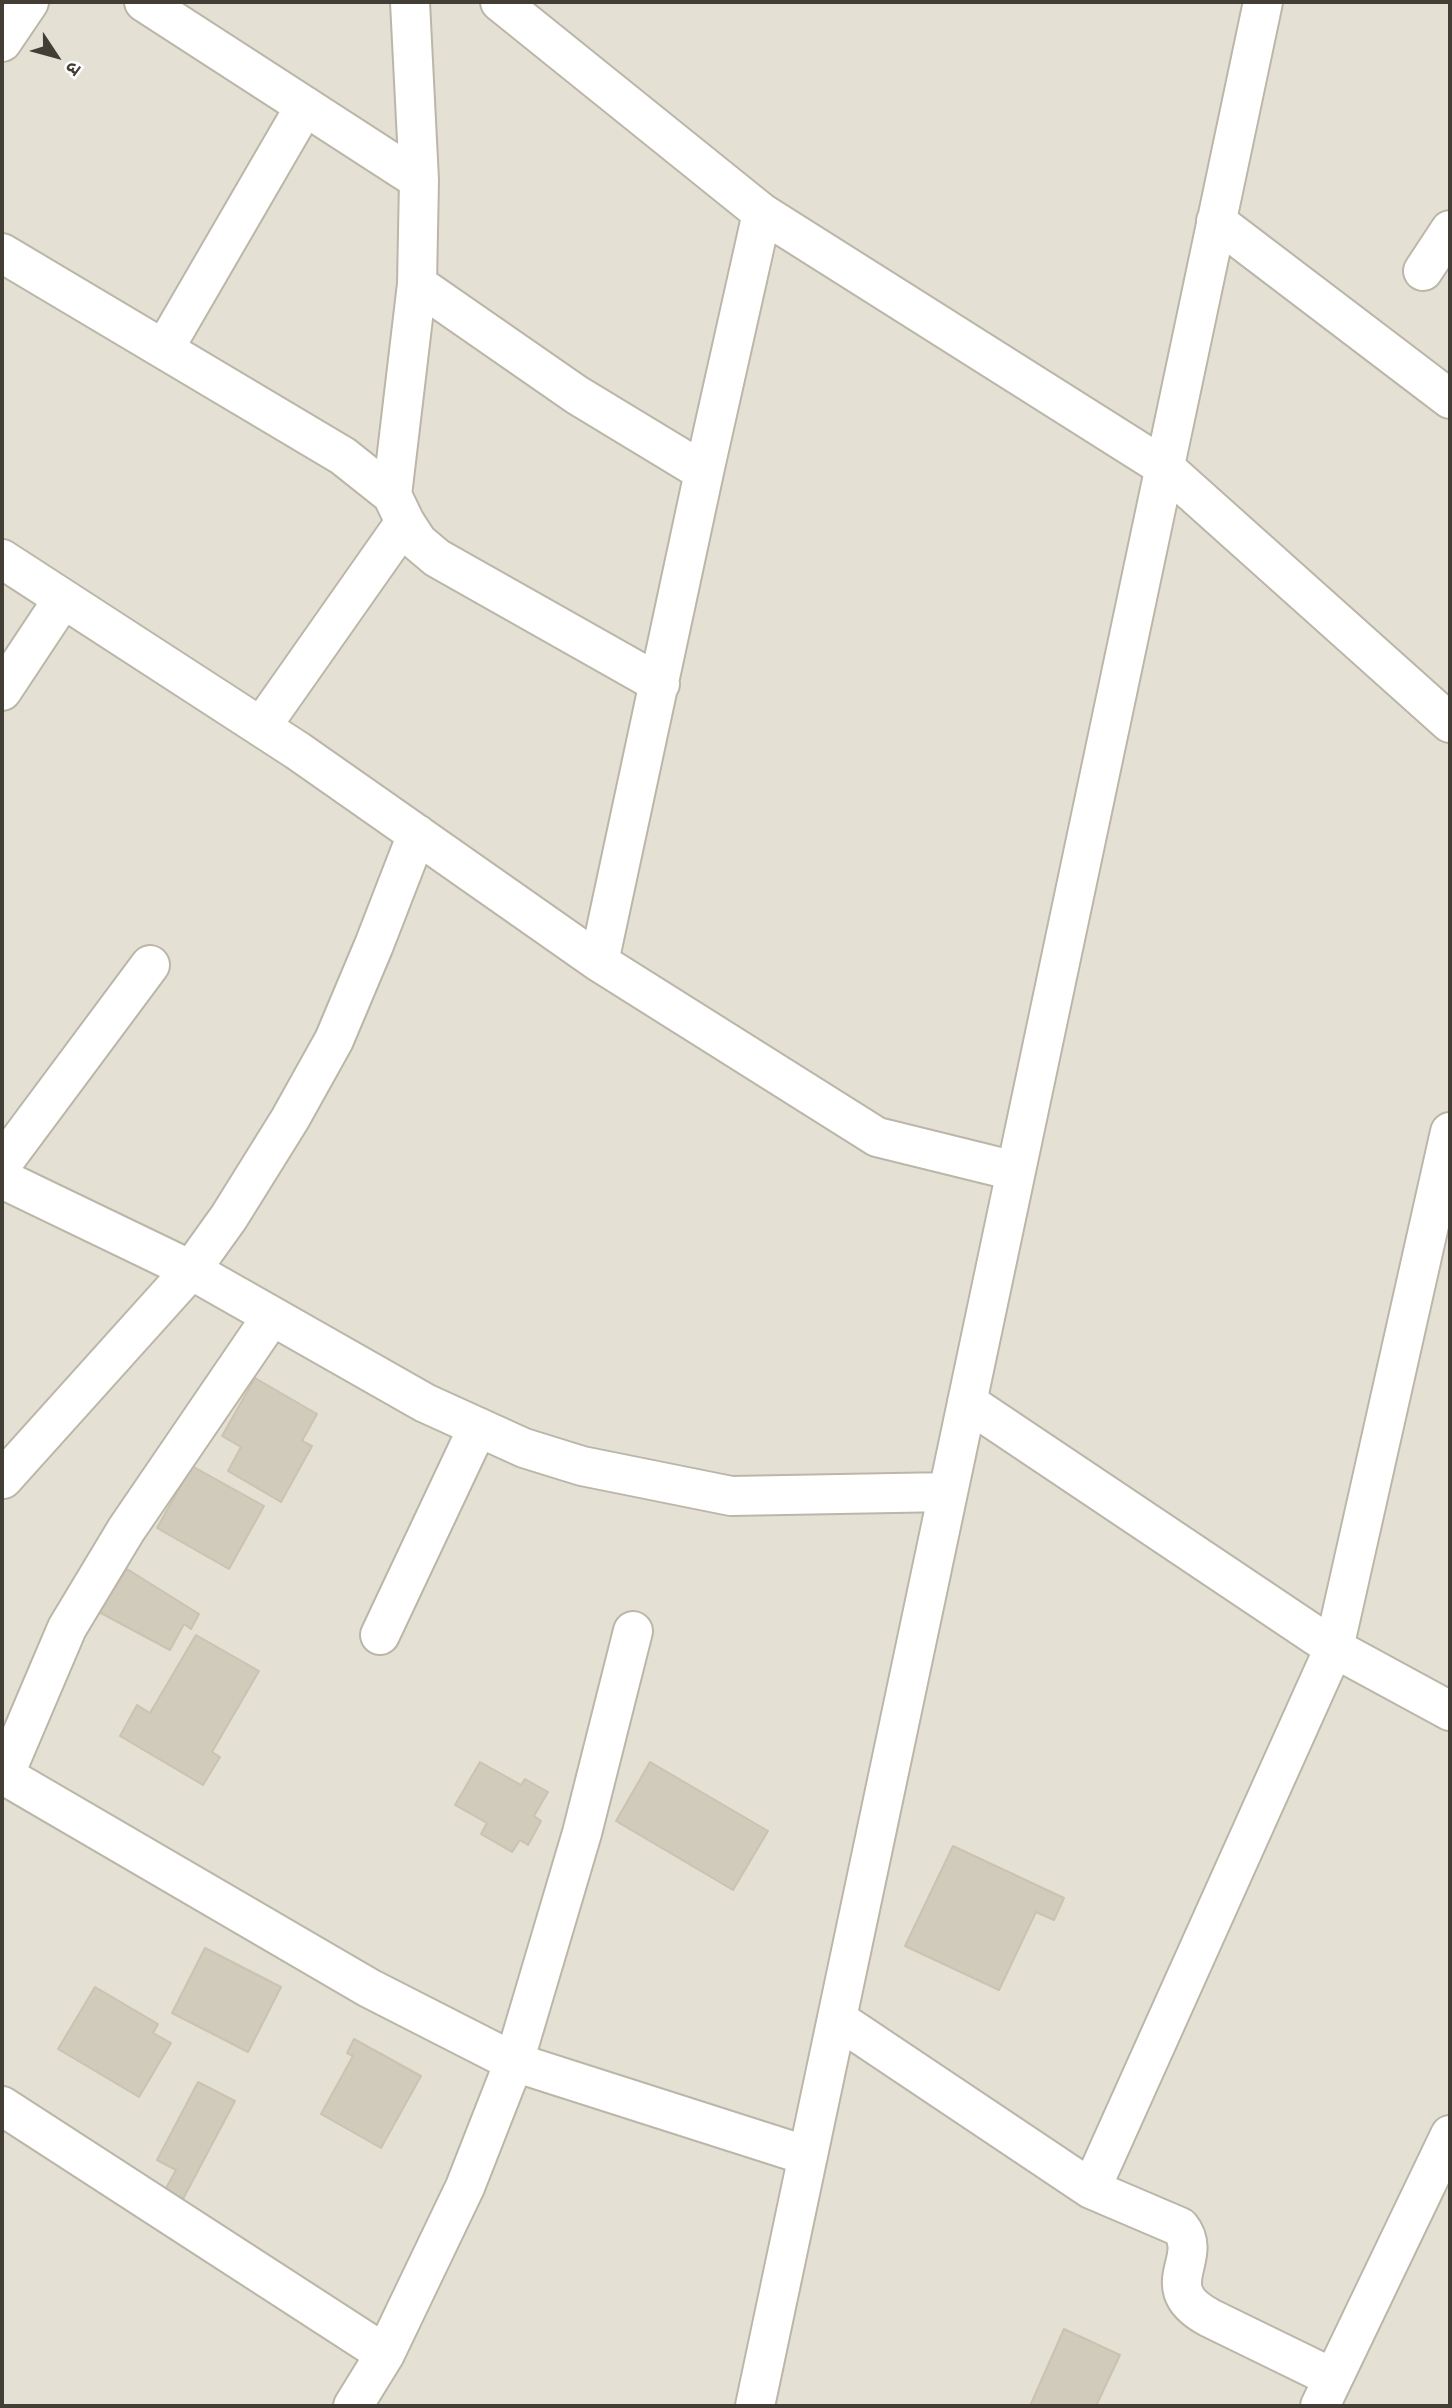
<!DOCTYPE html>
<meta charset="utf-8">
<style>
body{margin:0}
#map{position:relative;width:1452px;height:2408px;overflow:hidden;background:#f1eee5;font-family:"Roboto Condensed","Noto Sans Devanagari",sans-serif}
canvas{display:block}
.frame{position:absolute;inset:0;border:4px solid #423e35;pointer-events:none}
.north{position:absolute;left:21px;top:21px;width:70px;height:70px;-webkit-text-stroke:5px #fff;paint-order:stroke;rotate:126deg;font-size:19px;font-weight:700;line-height:28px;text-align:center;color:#423e35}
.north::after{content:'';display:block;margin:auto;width:24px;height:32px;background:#423e35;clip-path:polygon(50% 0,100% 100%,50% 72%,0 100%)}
</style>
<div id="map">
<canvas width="1452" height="2408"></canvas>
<div class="frame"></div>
<div class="north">उ</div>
</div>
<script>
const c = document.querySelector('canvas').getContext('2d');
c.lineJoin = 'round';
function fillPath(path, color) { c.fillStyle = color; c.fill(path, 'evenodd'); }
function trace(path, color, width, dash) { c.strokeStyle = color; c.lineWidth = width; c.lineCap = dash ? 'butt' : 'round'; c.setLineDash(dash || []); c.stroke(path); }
fillPath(new Path2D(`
 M2,2h1448v2404h-1448z`), '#e4e0d3');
const building = new Path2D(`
 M255,1378l62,36 -15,27 10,5 -31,56 -53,-31 13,-24 -19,-11z
 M192,1466l72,40 -35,63 -72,-41z
 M127,1569l72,45 -8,15 -7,-5 -14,26 -71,-38z
 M196,1635l63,36 -47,81 8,5 -17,28 -83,-49 17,-31 13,8z
 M480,1762l41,23 4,-6 23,13 -14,24 7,5 -13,24 -8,-5 -8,12 -31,-18 6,-11 -32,-18z
 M650,1762l118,69 -35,59 -117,-69z
 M953,1846l111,52 -10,22 -18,-8 -37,78 -94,-44z
 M205,1948l76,39 -33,65 -76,-39z
 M95,1987l63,37 -5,9 18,10 -32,54 -81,-48z
 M354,2039l67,37 -40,72 -60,-34 32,-58 -6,-3z
 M198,2082l37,19 -52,98 -18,-9 11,-20 -19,-10z
 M1064,2329l56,26 -24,51h-66z`);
fillPath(building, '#d1cbbb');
trace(building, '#cbc3af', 2);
const minor = new Path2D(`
 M144,2l275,178
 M500,2l262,211 402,254 286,256
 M2,42l27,-40
 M1216,221l234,178
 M2,253l341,203 49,39 13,27 13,20 19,16 223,126
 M1423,271l27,-41
 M417,284l160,111 127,77
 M164,349l141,-243
 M392,495l25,-211 2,-104 -9,-178
 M2,559l296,192 301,211 278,175 138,34
 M2,691l61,-92
 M261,727l144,-205
 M599,962l105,-490 58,-259
 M2,1164l148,-199
 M2,1179l189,91 234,133 99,45 58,18 149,30 217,-4
 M967,1402l367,246 116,63
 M3,1479l188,-209 38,-53 61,-98 44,-79 40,-95 43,-111
 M380,1635l98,-208
 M2,1774l367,214 145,74 294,94
 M4,1776l63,-148 59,-98 146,-214
 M837,2019l254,170 89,38c26,32 -28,60 30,91l123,60
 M2,2106l383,248
 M1091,2189l243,-541 116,-516
 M353,2406l32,-52 80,-167 49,-125 68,-229 51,-202
 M755,2406l508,-2404
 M1320,2406l130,-271`);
trace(minor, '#bbb6a8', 42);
trace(minor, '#fff', 38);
</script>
